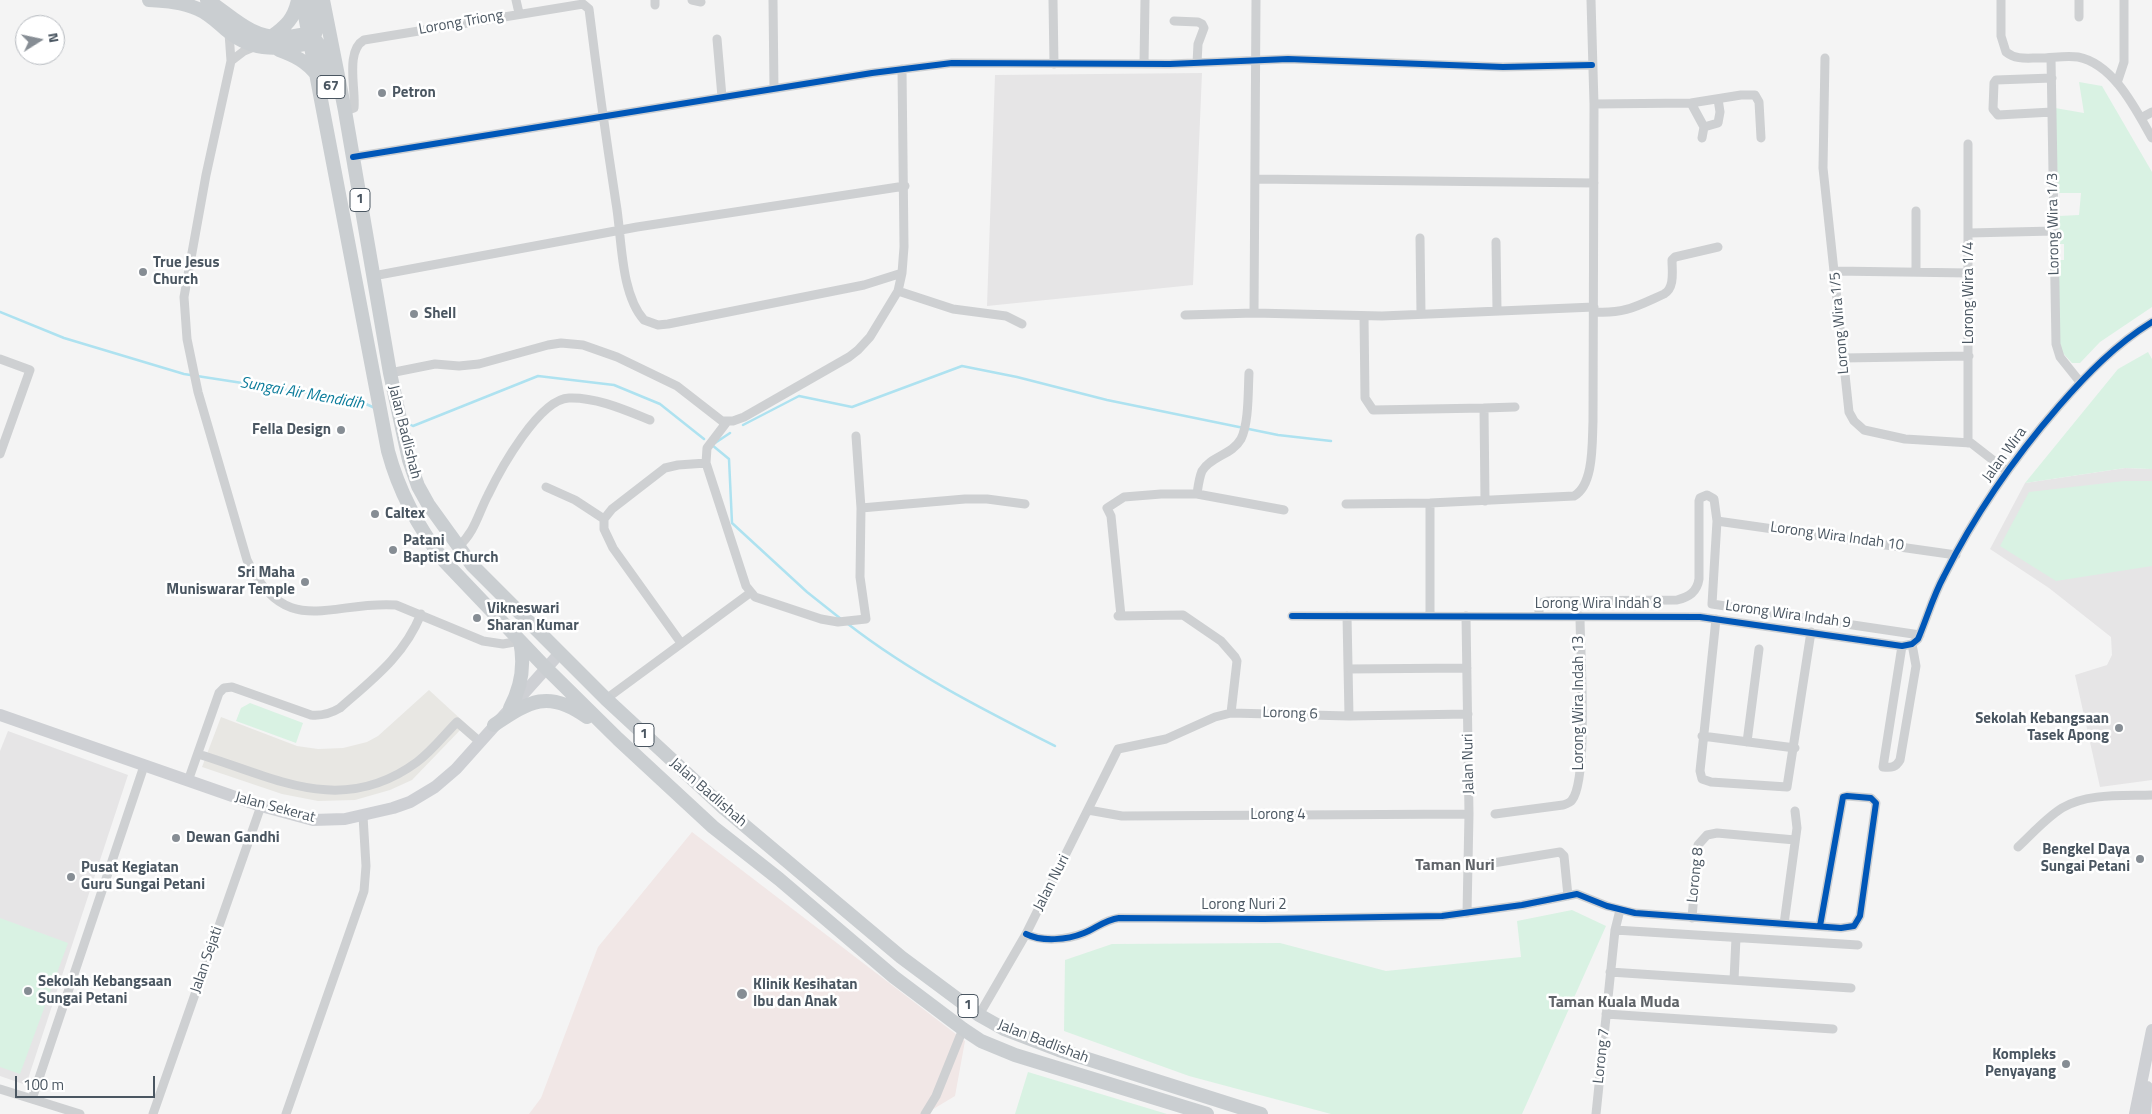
<!DOCTYPE html>
<style>
body{margin:0}
#map{position:relative;width:2152px;height:1114px;overflow:hidden;background:#f4f4f4;font-family:"Titillium Web",sans-serif}
canvas{display:block}
.north{position:absolute;left:15px;top:15px;width:50px;height:50px;box-sizing:border-box;background:#fff;border:1px solid #b7bbc0;border-radius:50%;rotate:80deg;font-size:14px;font-weight:700;line-height:20px;text-align:center;color:#4a5661}
.north::after{content:'';display:block;margin:auto;width:18px;height:22px;background:#868d94;clip-path:polygon(50% 0,100% 100%,50% 72%,0 100%)}
.scale{position:absolute;left:15px;top:1076px;width:140px;height:22px;box-sizing:border-box;border:2px solid #4a5661;border-top:0;padding-left:6px;font-size:15px;line-height:18px;white-space:nowrap;color:#4a5661;-webkit-text-stroke:4px #fff;paint-order:stroke}
</style>
<div id="map">
<canvas width="2152" height="1114"></canvas>
<div class="north">N</div>
<div class="scale">100 m</div>
</div>
<script>
const c = document.querySelector('canvas').getContext('2d');
c.lineJoin = 'round';
function fillPath(path, color) { c.fillStyle = color; c.fill(path, 'evenodd'); }
function trace(path, color, width, dash) { c.strokeStyle = color; c.lineWidth = width; c.lineCap = dash ? 'butt' : 'round'; c.setLineDash(dash || []); c.stroke(path); }
function label(font, color, halo, rows, align = 'center') {
  c.font = font + ' "Titillium Web",sans-serif'; c.lineWidth = 5; c.setLineDash([]); c.textBaseline = 'middle'; c.strokeStyle = halo; c.fillStyle = color; for (const [text, x, y, turn = 0] of rows) {
    c.save(); c.translate(x, y); c.rotate((+turn || 0) * Math.PI / 180); c.textAlign = isNaN(turn) ? turn : align; if (halo) c.strokeText(text, 0, 0); c.fillText(text, 0, 0); c.restore();
  }
}
fillPath(new Path2D(`
 M429,690l37,34 -54,56 -22,10 -35,10 -37,1 -36,-7 -80,-27 19,-50 76,29 21,3 25,-1 24,-6 11,-6z`), '#e8e7e3');
fillPath(new Path2D(`
 M1202,73l-9,212 -206,21 8,-231z
 M2125,468l27,1v311l-52,7 -25,-112 32,-10 5,-10 -1,-18 -62,-49 -59,-39 35,-66z
 M8,731l120,44 -102,310 -26,-9v-325z`), '#e6e5e6');
fillPath(new Path2D(`
 M692,832l273,209 -10,55 -30,18h-396l12,-16 57,-151z`), '#f1e7e6');
fillPath(new Path2D(`
 M2079,82l23,4 50,86v135l-52,35 -20,21h-8l-12,-13 -2,-90h6v-16h-6l1,-28 20,-1 2,-22h-23l-3,-85 29,5z
 M2148,352l4,7v110l-27,-1 -100,15 93,-114z
 M2124,481h28v85l-96,15 -56,-35 29,-54z
 M250,703l53,20 -7,20 -60,-22 5,-13z
 M1572,910l34,16 -84,188h-191l-142,-38 -125,-45 1,-71 47,-16 168,-1 106,28 135,-14 -4,-36z
 M0,918l68,25 -48,131 -20,-7z
 M1028,1072l139,42h-152z`), '#d9f2e3');
trace(new Path2D(`
 M0,312l64,26 120,36 175,27 16,7
 M407,423l6,3 125,-50 76,9 46,19 44,35
 M743,425l56,-29 53,11 110,-41 55,11 90,23 171,35 53,6
 M715,443l15,-10
 M712,445l17,14 3,64 75,69 34,27
 M848,624c63,49 136,86 207,122`), '#aee2f0', 2.5);
trace(new Path2D(`
 M516,0l3,13
 M655,0v5
 M692,0l9,2
 M773,0l1,89
 M1053,0l1,64
 M2001,0v36l5,16c10,8 21,6 33,6 13,0 27,-3 39,-1 36,7 58,53 74,81
 M2079,0v17
 M1174,21l24,1 4,2 2,4 -6,16 -1,19
 M229,33l2,28 -25,114 -22,122 3,42 11,53 49,168c39,81 84,40 149,45l87,36 20,3 17,-3
 M717,39l5,58
 M1825,58l-2,110 26,244 5,9 10,9 41,9 66,4 36,28
 M2051,58l5,286 4,13 20,25
 M231,61l13,-10 12,-5
 M1144,64l1,-64
 M2052,78l-56,2 -2,3 -1,26 5,6 54,-3
 M2117,83l7,-21v-62
 M1691,103l13,24 -2,11
 M1594,104l97,-1 50,-8h14l4,7 2,36
 M345,111l9,-3c2,-19 -9,-57 10,-68l219,-36 6,5c8,65 17,129 27,194 6,34 4,90 28,117l14,5 10,-1 196,-39 38,-12
 M2141,118l11,-6
 M1704,127l14,-4 2,-11 -2,-13
 M1968,144v299
 M353,157l519,-84 80,-10 218,1 118,-5 215,8 89,-2
 M1255,179l339,4
 M1916,211v60
 M1969,233l85,-2
 M1420,238l1,76
 M1496,242l1,68
 M1835,271l134,2
 M373,276l264,-49 268,-41
 M898,291l55,18 53,7 16,8
 M1594,312c31,2 43,-6 70,-18 11,-6 8,-23 8,-34l3,-3 43,-10
 M1254,313l2,-313
 M1185,315l69,-2 128,3 212,-9
 M1364,316l1,82 8,12 111,-2 1,93
 M1843,358l126,-2
 M0,359l30,11 -30,84
 M390,373l45,-9 24,2 20,-2 69,-19 13,-2 22,2 34,12 60,29 45,35h11l11,-4 105,-60 9,-7 12,-13 28,-46 4,-18 2,-26 -2,-178
 M1484,408l31,-1
 M726,423l-19,25 -1,15 40,123 9,11 66,22 17,3 28,-3 -6,-42 1,-69 -5,-72
 M546,487l29,13 29,19
 M1197,494c1,-7 2,-16 5,-23 9,-15 30,-16 39,-32 8,-16 7,-48 8,-66
 M1346,504l84,-1 144,-7c20,-11 18,-53 19,-74l1,-318 -3,-104
 M861,508l104,-9h22l38,5
 M1717,521l239,34
 M458,547c17,-15 20,-33 30,-52 12,-25 51,-96 81,-97 27,-1 56,12 81,22
 M1430,615v-112
 M1118,616l65,-1 38,26 14,16 2,4 -6,52
 M1121,616l-10,-100 -4,-8 17,-11 37,-3h36l87,16
 M1292,616l408,1 202,29 10,-2 6,-5c9,-21 15,-43 26,-63 31,-62 70,-118 115,-170 28,-32 57,-62 93,-84
 M1347,616l2,100
 M1466,616l3,198 -2,99
 M1539,616v-9l2,-4 6,-2 130,-1c12,-3 20,-8 22,-21v-78l1,-3 7,-3 7,4 3,22 -5,83 208,31
 M1716,619l-16,152 2,8 9,3 76,5 24,-155
 M681,643l-68,-95 -9,-19v-10l8,-10 53,-41 13,-3 28,-2
 M1902,646l-19,121c9,1 13,0 17,-7l16,-94 -4,-22
 M1348,669l119,-1
 M606,699l144,-106
 M1702,736l93,12
 M1747,742l12,-93
 M198,754c76,23 143,64 219,8 15,-11 27,-27 40,-40l23,20
 M188,781l31,-88 5,-5 8,-1 79,28c11,1 19,-1 29,-7 33,-29 64,-52 81,-94
 M1088,810l34,6 347,-2
 M1495,814l68,-9c3,-1 7,-2 9,-5 17,-22 8,-150 8,-184
 M2018,847c14,-13 28,-29 44,-39 25,-15 61,-12 90,-13
 M1469,867l91,-15 4,4 4,40
 M1692,918l6,-73 9,-10 10,-2 78,7
 M1784,924l13,-96 -2,-17
 M1615,930l243,15
 M1026,934c16,8 41,6 58,-1 12,-5 21,-13 35,-15l145,1 178,-3 80,-11 55,-11 30,12 28,7 206,15 13,-2 6,-10 16,-113 -5,-5 -24,-2 -4,1 -23,129
 M1610,972l241,16
 M1734,980l2,-42
 M1606,1014l227,15
 M979,1015l47,-81 92,-185 48,-10 49,-22 16,-4 118,3 119,-2
 M0,1089l80,25
 M32,1099l112,-333
 M153,1114l108,-308
 M286,1114l78,-223 2,-25 -3,-50
 M925,1114l11,-18 27,-67
 M1596,1114l19,-184 5,-20`), '#ced0d2', 9);
trace(new Path2D(`
 M0,715l261,91 52,14 32,-1 48,-11 17,-6 25,-15 21,-18 103,-115
 M2135,1114l17,-84
 M2145,1114l2,-27`), '#ced0d4', 12);
trace(new Path2D(`
 M149,0c17,1 33,2 49,9 12,5 21,15 31,23 26,21 52,17 82,11
 M207,0c24,15 44,39 75,37 9,0 18,-2 27,-4
 M302,0l86,451c11,41 31,78 57,111l101,106 72,71 95,88 66,52 115,98 69,52 18,12 34,14 192,59
 M323,0l22,111 45,262 19,87 9,26 10,18 44,61 134,134 119,110 176,148 78,58 25,14 55,21 202,64
 M312,35l11,16 9,38
 M271,37c15,-11 23,-18 27,-37
 M311,43c8,-14 7,-27 4,-42
 M279,50c16,6 27,11 38,25
 M510,708c12,-22 15,-43 10,-67
 M494,725c36,-24 54,-36 93,-8`), '#caced1', 14);
trace(new Path2D(`
 M353,157l519,-84 80,-10 218,1 118,-5 215,8 89,-2
 M1292,616l408,1 202,29 10,-2 6,-5c9,-21 15,-43 26,-63 31,-62 70,-118 115,-170 28,-32 57,-62 93,-84
 M1026,934c16,8 41,6 58,-1 12,-5 21,-13 35,-15l145,1 178,-3 80,-11 55,-11 30,12 28,7 206,15 13,-2 6,-10 16,-113 -5,-5 -24,-2 -4,1 -23,129`), '#0057b8', 6);
for (const [x, y, r, color] of [
 [382,93,5,"#868d94"],
 [143,272,5,"#868d94"],
 [414,314,5,"#868d94"],
 [341,430,5,"#868d94"],
 [375,514,5,"#868d94"],
 [393,550,5,"#868d94"],
 [305,582,5,"#868d94"],
 [477,618,5,"#868d94"],
 [2119,728,5,"#868d94"],
 [176,838,5,"#868d94"],
 [2140,859,5,"#868d94"],
 [71,877,5,"#868d94"],
 [28,991,5,"#868d94"],
 [742,994,6,"#868d94"],
 [2066,1064,5,"#868d94"]
]) { const dot = new Path2D(); dot.arc(x, y, r, 0, 2 * Math.PI); c.fillStyle = color; c.fill(dot); trace(dot, '#fff', 2); }
for (const [x, y, w] of [
 [331,87,28],
 [360,200,20],
 [644,735,20],
 [968,1006,20]
]) { const box = new Path2D(); box.roundRect(x - w / 2, y - 11.5, w, 23, 4); c.fillStyle = '#fff'; c.fill(box); trace(box, '#4a5661', 1); }
label('bold 14px', '#4a5661', null, [
 ["67",331,87],
 ["1",360,200],
 ["1",644,735],
 ["1",968,1006]
]);
label('15px', '#4a5661', '#fff', [
 ["Lorong Triong",461,23,-10],
 ["Lorong Wira 1/3",2054,224,-91],
 ["Lorong Wira 1/4",1969,293,-90],
 ["Lorong Wira 1/5",1840,323,-95],
 ["Jalan Badlishah",404,432,76],
 ["Jalan Wira",2005,455,-54],
 ["Lorong Wira Indah 10",1837,537,8],
 ["Lorong Wira Indah 8",1598,604],
 ["Lorong Wira Indah 9",1788,615,8],
 ["Lorong Wira Indah 13",1579,703,-90],
 ["Lorong 6",1290,714,2],
 ["Jalan Nuri",1469,764,-91],
 ["Jalan Badlishah",708,793,41],
 ["Jalan Sekerat",275,808,15],
 ["Lorong 4",1278,815],
 ["Lorong 8",1696,875,-84],
 ["Jalan Nuri",1052,883,-63],
 ["Lorong Nuri 2",1244,905],
 ["Jalan Sejati",207,960,-71],
 ["Jalan Badlishah",1043,1042,21],
 ["Lorong 7",1602,1056,-84]
]);
label('bold 15px', '#4a5661', '#fff', [
 ["Petron",392,93],
 ["True Jesus",153,263],
 ["Church",153,280],
 ["Shell",424,314],
 ["Fella Design",331,430,"right"],
 ["Caltex",385,514],
 ["Patani",403,541],
 ["Baptist Church",403,558],
 ["Sri Maha",295,573,"right"],
 ["Muniswarar Temple",295,590,"right"],
 ["Vikneswari",487,609],
 ["Sharan Kumar",487,626],
 ["Sekolah Kebangsaan",2109,719,"right"],
 ["Tasek Apong",2109,736,"right"],
 ["Dewan Gandhi",186,838],
 ["Bengkel Daya",2130,850,"right"],
 ["Sungai Petani",2130,867,"right"],
 ["Pusat Kegiatan",81,868],
 ["Guru Sungai Petani",81,885],
 ["Sekolah Kebangsaan",38,982],
 ["Sungai Petani",38,999],
 ["Klinik Kesihatan",753,985],
 ["Ibu dan Anak",753,1002],
 ["Kompleks",2056,1055,"right"],
 ["Penyayang",2056,1072,"right"]
], 'left');
label('italic 16px', '#0c7c9b', '#fff', [
 ["Sungai Air Mendidih",302,394,10]
]);
label('bold 16px', '#5f6368', '#fff', [
 ["Taman Nuri",1455,866],
 ["Taman Kuala Muda",1614,1003]
]);
</script>
